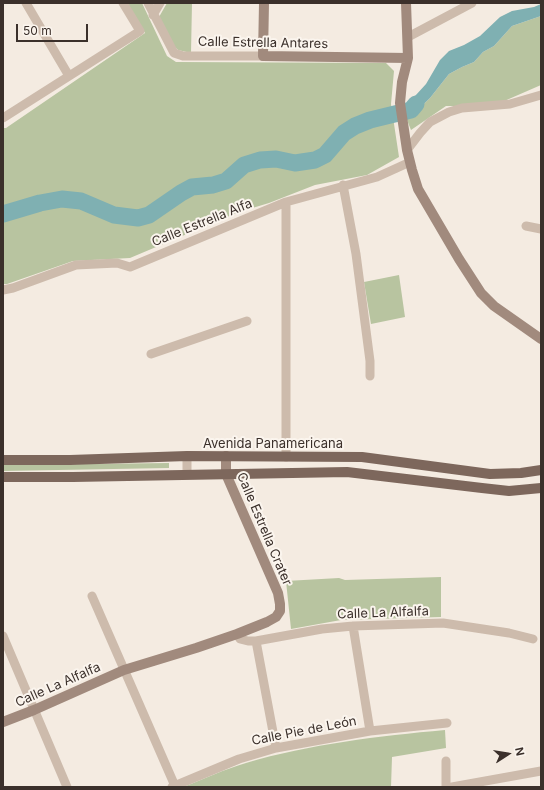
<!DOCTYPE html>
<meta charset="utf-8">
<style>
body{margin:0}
#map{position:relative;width:544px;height:790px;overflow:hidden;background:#f4ebe1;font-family:Inter,sans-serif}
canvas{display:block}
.frame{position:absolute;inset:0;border:4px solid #3b302b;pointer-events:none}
.north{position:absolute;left:488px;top:734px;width:40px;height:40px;-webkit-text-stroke:3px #fbf5ee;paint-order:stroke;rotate:78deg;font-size:11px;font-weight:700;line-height:16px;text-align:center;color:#3b302b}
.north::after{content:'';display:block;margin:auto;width:14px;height:18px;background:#3b302b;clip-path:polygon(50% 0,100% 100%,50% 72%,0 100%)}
.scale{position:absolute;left:16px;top:24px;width:72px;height:18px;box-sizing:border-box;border:2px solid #3b302b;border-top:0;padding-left:5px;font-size:12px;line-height:14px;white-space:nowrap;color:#3b302b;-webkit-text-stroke:3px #fbf5ee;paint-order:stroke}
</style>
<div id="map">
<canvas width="544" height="790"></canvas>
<div class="frame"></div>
<div class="north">N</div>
<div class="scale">50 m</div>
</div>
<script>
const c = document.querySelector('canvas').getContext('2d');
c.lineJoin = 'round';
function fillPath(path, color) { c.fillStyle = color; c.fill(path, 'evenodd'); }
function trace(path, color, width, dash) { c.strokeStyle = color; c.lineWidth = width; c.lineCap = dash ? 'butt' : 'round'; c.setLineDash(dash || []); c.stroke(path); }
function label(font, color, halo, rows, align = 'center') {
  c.font = font + ' Inter,sans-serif'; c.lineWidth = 4; c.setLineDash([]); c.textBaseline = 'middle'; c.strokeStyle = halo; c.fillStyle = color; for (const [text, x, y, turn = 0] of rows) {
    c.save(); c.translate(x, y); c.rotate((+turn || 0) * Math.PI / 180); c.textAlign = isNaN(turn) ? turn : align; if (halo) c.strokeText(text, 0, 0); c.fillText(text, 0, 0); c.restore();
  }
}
fillPath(new Path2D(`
 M127,3h15l25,53 9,6 210,1 8,8 -3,33 8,53 -32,18 -52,10 -46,18 -30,9 -109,46 -57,3 -66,23h-4v-156h3l139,-95z
 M167,3h25l-1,50 -13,-3 -6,-6 -13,-27z
 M541,16v69l-39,17 -23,4h-33l-35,24 -4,-10 23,-22 19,-24 13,-7 12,-5 9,-10 11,-6 18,-20z
 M399,275l6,42 -34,7 -7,-42z
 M169,463v5l-166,3v-6z
 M441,577v40l-100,3 -50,9 -5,-48 53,-3 6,2z
 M445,730l1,18 -54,9 -1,30h-208c21,-8 42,-18 63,-24 64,-19 133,-27 199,-33z`), '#b8c4a0');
fillPath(new Path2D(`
 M541,4v12l-29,10 -18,20 -11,6 -9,10 -12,5 -13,7 -19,24 -23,22 -2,-13 21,-23 14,-24 9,-9 15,-6 16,-9 20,-19 12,-6 22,-4z`), '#7fb0b2');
trace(new Path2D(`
 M3,214l37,-11 22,-4 19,2 33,14 24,3 11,-3 32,-22 11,-6 21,-2 13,-4 18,-16 16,-5 16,-1 19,4 20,-3 10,-5 19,-22 11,-7 15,-6 41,-10 5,-6`), '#7fb0b2', 17);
trace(new Path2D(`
 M26,3l43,73
 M148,3l26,50 9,3h80
 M153,15l7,-12
 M408,37l64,-34
 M3,118l137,-87 -17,-28
 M407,150l13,-17 10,-11 19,-10 13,-4 48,-4 31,-9
 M343,185l13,69 14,107v15
 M286,202v255
 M526,226l15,3
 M3,290l10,-2 63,-23 41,-2 13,4 156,-65 91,-25 33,-15
 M151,354l96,-33
 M187,456v18
 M92,596l83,190
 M353,626l17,105
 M237,634l3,5 8,2h8l66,-12 31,-3 90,-3 66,10 24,6
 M3,636l64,151
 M256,641l20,107
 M172,787l67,-28 37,-11 94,-17 77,-8
 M446,787v-26
 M452,787l89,-16`), '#cdbbac', 9);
trace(new Path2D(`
 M264,3l-1,53 145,2
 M406,3l2,55 -6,24 -2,21 7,47 5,20 6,19 41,70 22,34 13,13 47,33
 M3,722l31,-12 90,-40 72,-22 41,-14 30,-12 9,-5 4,-6v-7l-2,-11 -52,-119v-18`), '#a18a7d', 10);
trace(new Path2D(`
 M3,460h67l117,-4 175,1 128,17 31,-1 20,-3
 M3,477h70l274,-5 135,16 27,3 32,-3`), '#7d675c', 10);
label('13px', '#3b302b', '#fbf5ee', [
 ["Calle Estrella Antares",263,43,1],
 ["Calle Estrella Alfa",202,223,-22],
 ["Avenida Panamericana",273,444],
 ["Calle Estrella Crater",264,529,67],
 ["Calle La Alfalfa",383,613,-2],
 ["Calle La Alfalfa",58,685,-24],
 ["Calle Pie de León",304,731,-11]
]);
</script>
